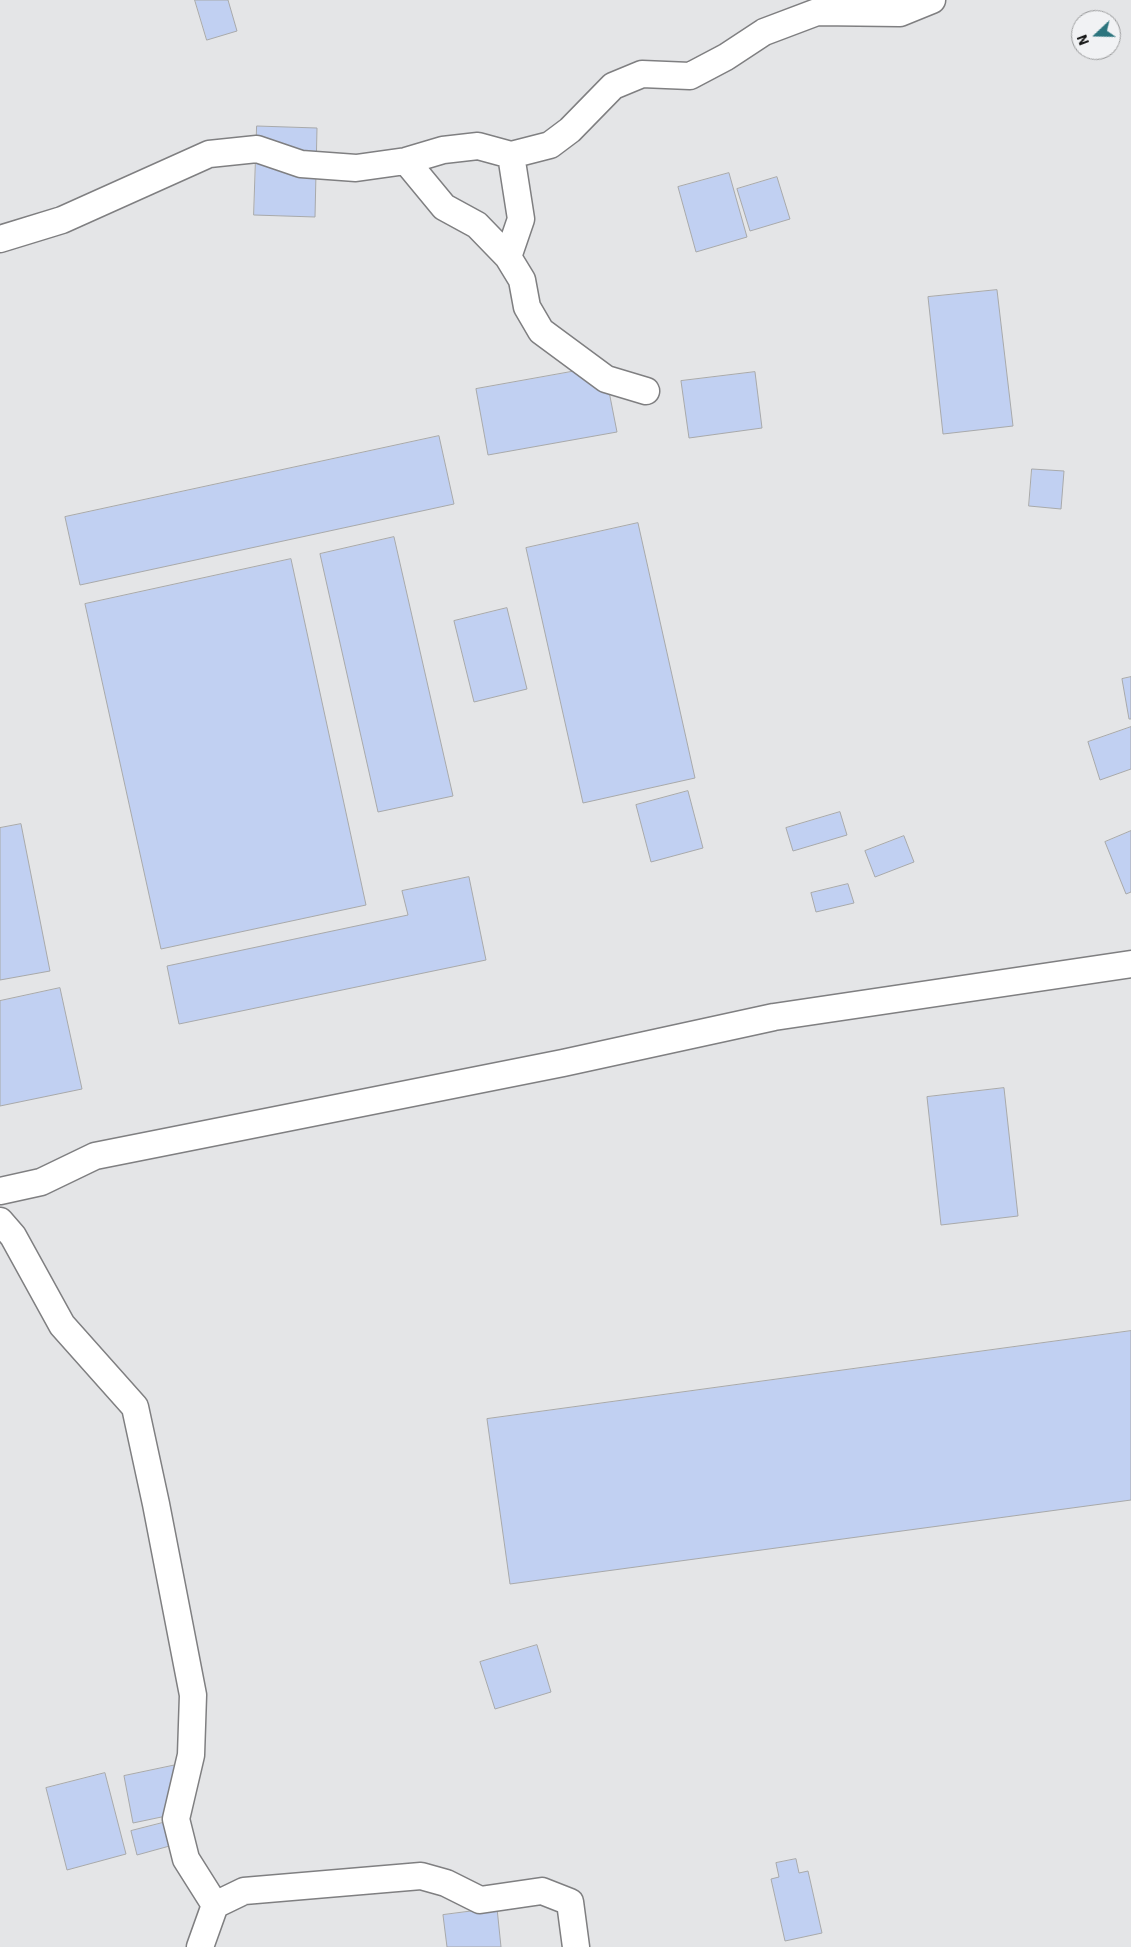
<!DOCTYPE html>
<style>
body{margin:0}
#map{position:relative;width:1131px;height:1947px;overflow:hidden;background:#e4e5e7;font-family:"IBM Plex Sans",sans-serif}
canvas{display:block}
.north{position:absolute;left:1071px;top:10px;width:50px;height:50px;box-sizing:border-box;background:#f1f2f4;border:1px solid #999a9b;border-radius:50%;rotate:249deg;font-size:14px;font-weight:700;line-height:20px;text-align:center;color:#151616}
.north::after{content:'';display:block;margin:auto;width:18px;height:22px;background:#2b747d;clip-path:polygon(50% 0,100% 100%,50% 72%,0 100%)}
</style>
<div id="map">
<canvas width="1131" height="1947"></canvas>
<div class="north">N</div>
</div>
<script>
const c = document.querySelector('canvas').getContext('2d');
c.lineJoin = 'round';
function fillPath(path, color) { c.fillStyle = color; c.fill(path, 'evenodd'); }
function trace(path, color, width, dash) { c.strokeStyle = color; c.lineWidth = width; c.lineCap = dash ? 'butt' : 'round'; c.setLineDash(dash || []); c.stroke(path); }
const building = new Path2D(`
 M195,0h33l9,31 -30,9z
 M257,126l60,2 -2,89 -61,-2z
 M729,173l18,64 -51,15 -18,-65z
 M777,177l13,42 -40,12 -13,-42z
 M997,290l16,136 -70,8 -15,-137z
 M604,366l13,66 -129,23 -12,-66z
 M755,372l7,56 -73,10 -8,-57z
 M439,436l15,68 -374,81 -15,-68z
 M1032,469l32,2 -3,38 -32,-3z
 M638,523l57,255 -112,25 -57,-255z
 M394,537l59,259 -75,16 -58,-258z
 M291,559l75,346 -205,44 -76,-345z
 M507,608l20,81 -53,13 -20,-81z
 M1131,677v42h-2l-7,-40z
 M1131,727v42l-31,11 -12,-38z
 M688,791l15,57 -52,14 -15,-57z
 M840,812l7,23 -54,16 -7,-23z
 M21,824l29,147 -50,9v-152z
 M1131,831v61l-5,2 -21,-52z
 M904,836l10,26 -39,15 -10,-26z
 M469,877l17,83 -307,64 -12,-58 241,-51 -6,-24z
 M848,884l6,19 -38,9 -5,-19z
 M60,988l22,101 -82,17v-105z
 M1004,1088l14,128 -77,9 -14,-128z
 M1131,1331v169l-621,84 -23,-165z
 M537,1645l14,47 -56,17 -15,-47z
 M181,1764l9,47 -57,12 -9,-47z
 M105,1773l21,81 -59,16 -21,-82z
 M178,1819l6,23 -47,13 -6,-24z
 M796,1859l3,14 9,-2 14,62 -37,8 -14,-62 8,-2 -3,-14z
 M497,1908l4,39h-54l-4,-32z`);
fillPath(building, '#c1d0f2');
trace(building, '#a8a9aa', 1);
const minor = new Path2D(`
 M406,161l38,46 33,18 31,32 14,23 5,27 14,24 65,48 40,12
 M0,239l62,-19 147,-66 48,-5 44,15 55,4 50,-7 37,-11 35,-4 33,9 39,-10 20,-15 43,-44 29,-12 48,2 36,-19 38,-25 53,-20 83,1 32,-13
 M508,257l13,-38 -10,-64
 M0,1191l41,-9 54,-26 468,-93 211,-46 357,-53
 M0,1221l13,15 49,89 73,82 21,97 37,191 -2,60 -15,64 10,40 29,46
 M200,1947l15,-42 29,-14 177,-15 25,7 34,17 62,-9 28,11 6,45`);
trace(minor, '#7f7f81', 29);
trace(minor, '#fff', 26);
</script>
